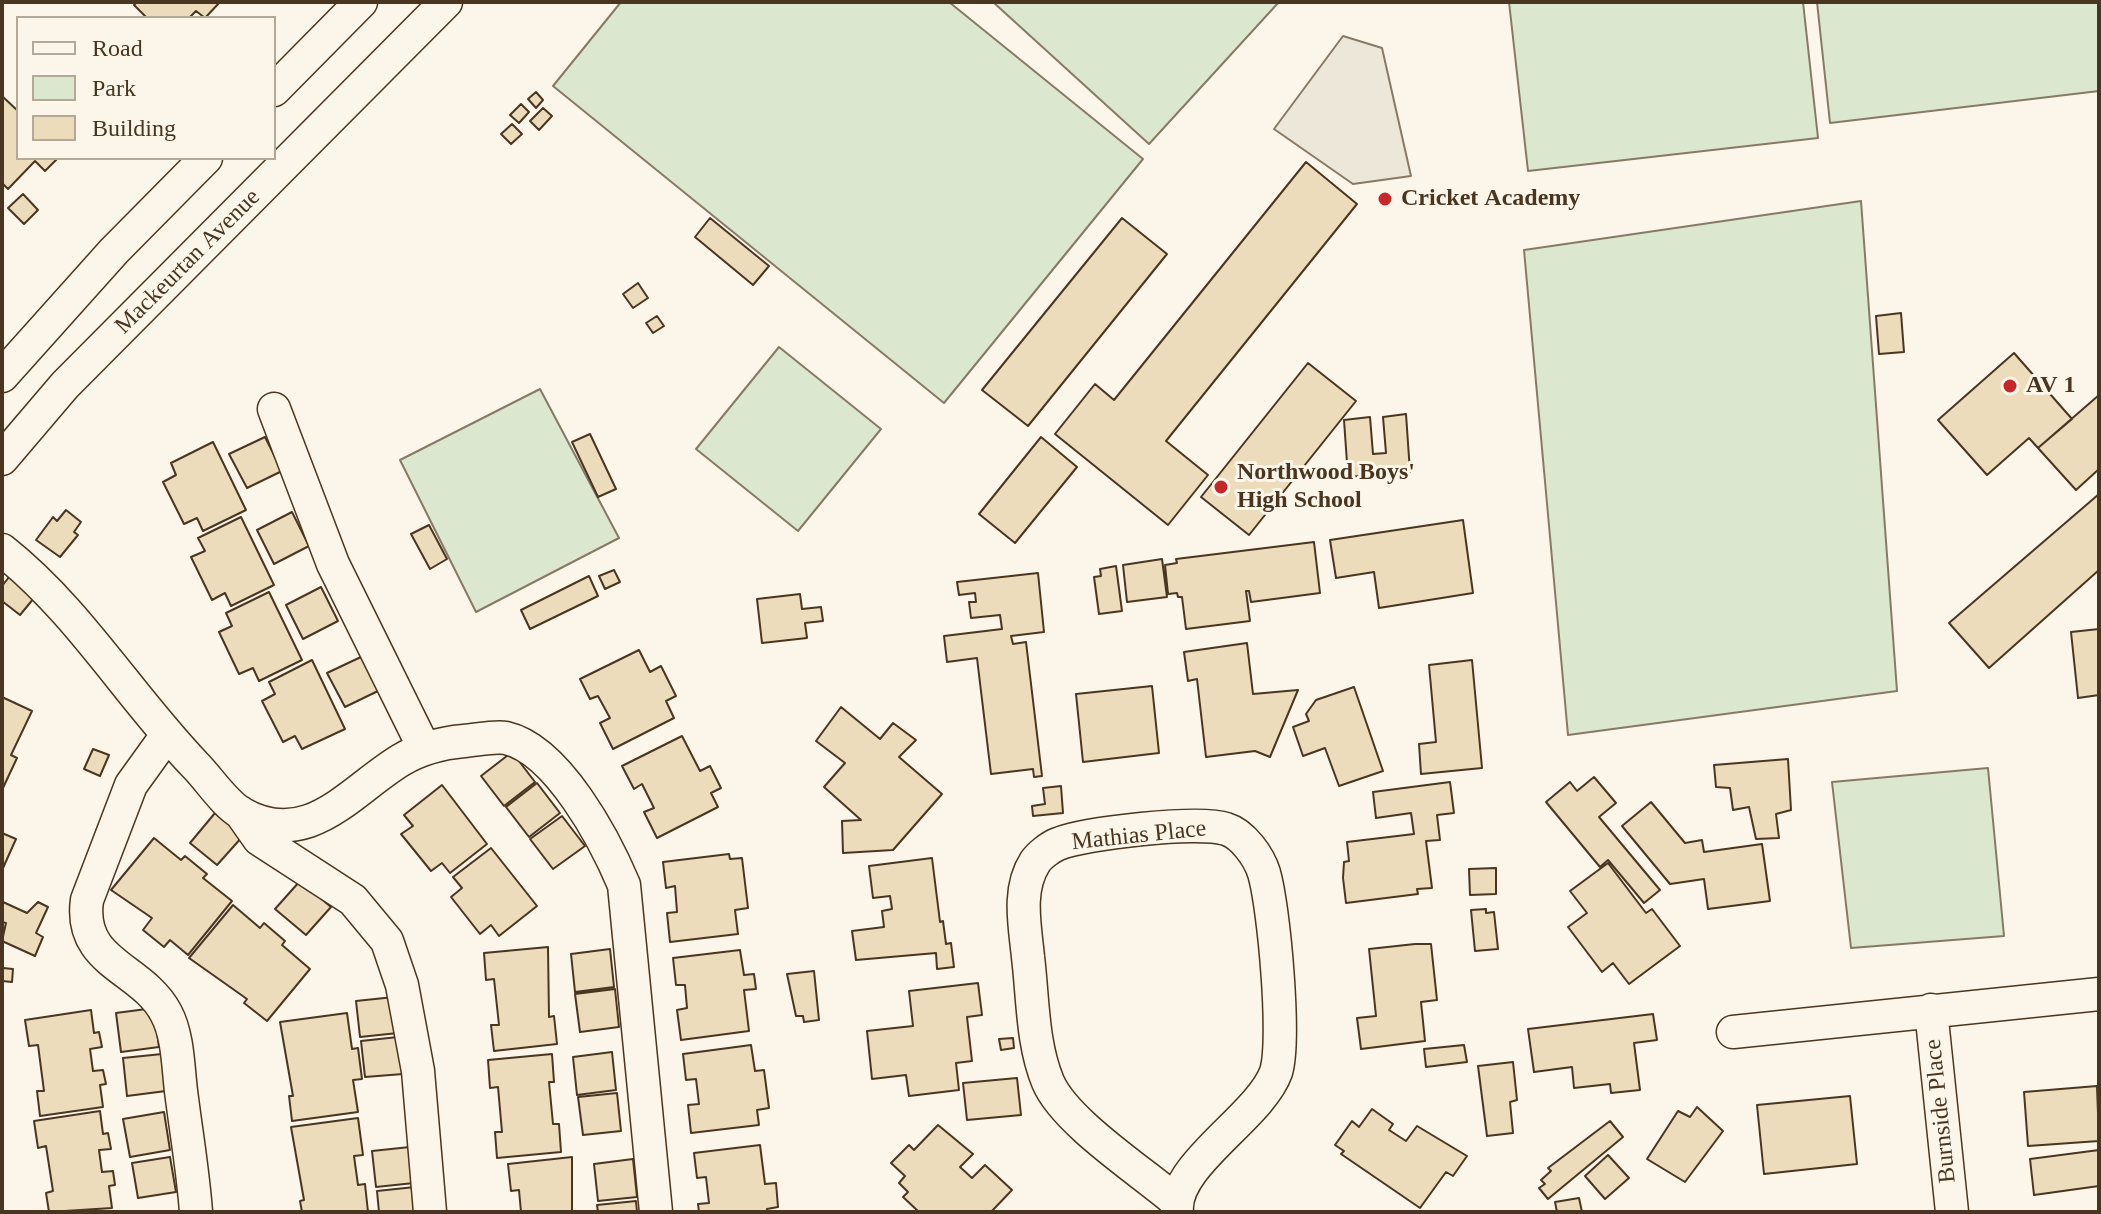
<!DOCTYPE html>
<style>
body{margin:0}
#map{position:relative;width:2101px;height:1214px;overflow:hidden;background:#fbf6e9;font-family:Georgia,serif}
canvas{display:block}
.frame{position:absolute;inset:0;border:4px solid #4a3520;pointer-events:none}
.legend{position:absolute;left:16px;top:16px;width:260px;height:144px;box-sizing:border-box;background:#fbf6e9;border:2px solid #b4a999;margin:0;padding:10px 14px;list-style:none;font-size:24px;color:#4a3520}
.legend li{display:flex;align-items:center;gap:16px;height:40px}
.legend b{width:40px;border:2px solid #b4a999}
</style>
<div id="map">
<canvas width="2101" height="1214"></canvas>
<div class="frame"></div>
<ul class="legend">
<li><b style="height:10px;background:#fbf6e9"></b>Road</li>
<li><b style="height:22px;background:#dce7d0"></b>Park</li>
<li><b style="height:22px;background:#ecdcbc"></b>Building</li>
</ul>
</div>
<script>
const c = document.querySelector('canvas').getContext('2d');
c.lineJoin = 'round';
function fillPath(path, color) { c.fillStyle = color; c.fill(path, 'evenodd'); }
function trace(path, color, width, dash) { c.strokeStyle = color; c.lineWidth = width; c.lineCap = dash ? 'butt' : 'round'; c.setLineDash(dash || []); c.stroke(path); }
function label(font, color, halo, rows, align = 'center') {
  c.font = font + ' Georgia,serif'; c.lineWidth = 6; c.setLineDash([]); c.textBaseline = 'middle'; c.strokeStyle = halo; c.fillStyle = color; for (const [text, x, y, turn = 0] of rows) {
    c.save(); c.translate(x, y); c.rotate((+turn || 0) * Math.PI / 180); c.textAlign = isNaN(turn) ? turn : align; if (halo) c.strokeText(text, 0, 0); c.fillText(text, 0, 0); c.restore();
  }
}
const green = new Path2D(`
 M621,2h328l194,157 -199,244 -391,-317z
 M993,2h286l-130,142z
 M1509,2h294l15,136 -290,33z
 M1817,2h282v89l-269,32z
 M1861,201l36,490 -329,44 -44,-485z
 M779,347l102,82 -83,102 -102,-82z
 M540,389l79,149 -143,74 -76,-152z
 M1988,768l16,168 -153,12 -19,-166z`);
fillPath(green, '#dce7d0');
trace(green, '#887966', 2);
const parking = new Path2D(`
 M1343,36l39,12 29,128 -58,8 -79,-55z`);
fillPath(parking, '#ede7d9');
trace(parking, '#887966', 2);
const building = new Path2D(`
 M137,2h83l-15,16 -9,-7 -7,7h-42l-13,-13z
 M536,92l7,8 -7,8 -8,-9z
 M2,96l16,15v47h40l-13,13 -10,-10 -27,28 -6,-6z
 M521,104l8,8 -10,11 -9,-8z
 M543,108l9,8 -13,14 -9,-9z
 M512,124l10,10 -11,10 -10,-10z
 M1306,162l51,42 -191,237 42,34 -40,50 -113,-91 40,-50 19,16z
 M23,194l15,16 -14,14 -16,-16z
 M710,218l59,48 -16,19 -58,-48z
 M1122,218l45,36 -139,172 -46,-36z
 M638,283l10,15 -15,10 -10,-14z
 M1901,313l3,39 -25,2 -3,-38z
 M657,316l7,10 -11,7 -7,-10z
 M2014,353l58,66 -34,29 -9,-10 -42,37 -49,-55z
 M1308,363l48,38 -107,134 -48,-38z
 M2099,395v74l-23,21 -38,-42z
 M1406,414l4,58 -62,5 -4,-57 26,-3 3,37 13,-1 -3,-36z
 M590,434l26,55 -18,8 -26,-55z
 M265,437l17,34 -35,17 -18,-34z
 M1041,437l36,30 -62,76 -36,-29z
 M213,442l33,68 -43,21 -6,-13 -13,6 -21,-42 13,-7 -5,-12z
 M2099,494v76l-110,98 -40,-45z
 M66,510l15,12 -7,10 4,3 -18,22 -24,-17 17,-23 4,4z
 M292,512l17,34 -35,18 -17,-34z
 M241,517l33,68 -43,21 -6,-13 -13,7 -21,-43 14,-6 -7,-13z
 M1463,520l10,73 -94,15 -5,-36 -38,6 -6,-38z
 M429,525l18,34 -17,10 -19,-35z
 M1314,542l6,51 -69,9 -2,-11h-3l4,30 -64,8 -4,-32h-4l-1,-4 -9,1 -3,-29 12,-2 -1,-4z
 M1162,559l5,38 -40,5 -4,-37z
 M1116,566l6,45 -23,3 -5,-37 7,-1 -1,-7z
 M614,570l6,12 -15,7 -6,-13z
 M13,572l26,20 -19,23 -18,-14v-15z
 M1038,573l6,59 -33,4 2,8 13,-2 16,134 -8,1 -1,-8 -42,5 -14,-116 -30,4 -3,-26 58,-7 -2,-14 -29,3 -2,-16h7l-1,-9 -16,2 -2,-13z
 M589,576l9,20 -68,33 -9,-19z
 M321,587l17,34 -35,18 -17,-34z
 M269,592l33,68 -43,21 -6,-13 -14,6 -20,-42 13,-6 -6,-13z
 M800,594l2,15 19,-2 2,14 -18,2 2,15 -45,5 -5,-44z
 M2099,629v66l-21,3 -7,-66z
 M1247,643l6,51 45,-4 -28,67 -15,-6 -49,6 -9,-78 -9,2 -4,-29z
 M639,650l11,22 11,-6 15,30 -10,5 8,17 -61,31 -13,-26 10,-5 -12,-22 -8,3 -10,-20z
 M363,656l17,34 -35,17 -18,-34z
 M312,660l33,69 -43,20 -7,-13 -12,6 -21,-41 13,-7 -6,-12z
 M1472,660l10,108 -61,6 -2,-30 17,-2 -7,-77z
 M1152,686l7,67 -76,9 -7,-68z
 M1354,687l29,84 -44,15 -14,-38 -22,8 -10,-29 16,-6 -3,-7 10,-14z
 M2,697l30,14 -21,44 6,3 -15,32z
 M841,707l39,32 13,-16 23,17 -17,17 43,37 -49,56 -50,3 -1,-32 19,-1 -37,-33 21,-24 -29,-22z
 M682,736l18,35 10,-5 11,22 -10,5 7,14 -61,31 -13,-26 10,-4 -12,-24 -8,5 -12,-23z
 M93,749l16,6 -9,21 -16,-7z
 M512,752l23,30 -31,24 -23,-30z
 M1788,759l3,51 -15,4 3,24 -23,1 -7,-32 -16,3 -3,-22 -14,-1 -2,-22z
 M1594,777l22,26 -17,14 61,73 -16,13 -36,-43 -8,7 -54,-65 24,-20 7,9z
 M1450,782l4,31 -17,2 3,25 -14,1 6,47 -15,1 1,5 -72,9 -3,-25 1,-16 5,-1 -2,-19 67,-8 -3,-21 -35,5 -3,-26z
 M537,783l23,30 -31,24 -23,-30z
 M442,785l45,59 -37,29 -8,-10 -11,8 -30,-37 12,-8 -9,-11z
 M1061,786l2,27 -30,3 -1,-10 13,-2 -2,-16z
 M1651,802l34,41 17,-3 2,12 58,-8 8,57 -62,8 -4,-30 -34,5 -48,-58z
 M215,813l28,23 -26,29 -27,-22z
 M562,816l23,30 -32,23 -23,-30z
 M2,833l14,6 -13,29h-1z
 M154,838l27,22 4,-4 22,18 -4,4 29,23 -44,54 -18,-15 -6,7 -21,-17 9,-12 -41,-28z
 M491,848l46,58 -38,30 -8,-11 -11,9 -29,-37 11,-9 -9,-11z
 M729,854l1,5 12,-1 6,50 -13,2 3,24 -68,8 -3,-29 10,-1 -2,-26 -9,2 -3,-26z
 M932,858l8,64 3,-1 3,23 5,-1 3,24 -17,2 -1,-16 -80,7 -4,-29 32,-4 -2,-16 10,-2 -2,-13 -17,2 -4,-32z
 M1608,863l38,50 6,-4 28,37 -51,38 -16,-21 -11,9 -34,-45 19,-14 -17,-22z
 M1496,868v26l-26,1 -1,-26z
 M300,881l31,26 -25,28 -31,-26z
 M3,902l24,11 11,-11 10,5 -12,26 7,4 -8,19 -33,-15 4,-18 -4,-1z
 M233,905l27,23 4,-5 21,18 -3,4 28,24 -43,52 -23,-18 3,-4 -58,-41z
 M1486,909v4l8,-1 4,37 -23,2 -4,-41z
 M1415,944h16l6,56 -16,2 4,39 -64,8 -4,-31 19,-2 -7,-67z
 M548,947l1,70 5,-1 3,28 -63,7 -3,-26h8l-5,-46 -8,1 -2,-27z
 M610,949l4,38 -39,5 -4,-38z
 M740,950l4,25 10,-1 2,15 -12,1 5,41 -68,9 -4,-30 10,-2 -2,-23h-9l-3,-27z
 M3,968l10,1 -1,13 -10,-1z
 M814,971l5,49 -15,2 -1,-6h-7l-9,-42z
 M978,983l4,32 -15,2 5,44 -16,2 3,27 -50,6 -3,-21 -34,4 -5,-48 46,-5 -4,-35z
 M615,989l4,38 -39,5 -5,-38z
 M394,997l4,36 -38,4 -4,-36z
 M154,1008l5,39 -38,5 -5,-39z
 M91,1010l3,23 5,-1 3,15 -12,2 3,22 10,-1 3,14 -6,1 3,22 -63,9 -3,-25h7l-6,-46 -9,1 -4,-26z
 M347,1013l5,36 6,-1 4,31 -9,1 5,32 -66,9 -3,-25h4l-13,-74z
 M1653,1014l4,26 -23,3 6,47 -29,3 -1,-9 -36,4 -2,-21 -38,5 -6,-43z
 M398,1037l5,37 -38,3 -4,-36z
 M1013,1038l1,10 -13,2 -2,-11z
 M751,1045l4,26 9,-1 5,38 -12,2 2,15 -68,8 -3,-28 11,-1 -3,-25 -10,1 -3,-26z
 M1464,1045l3,17 -41,5 -2,-18z
 M612,1052l4,38 -39,5 -4,-38z
 M162,1054l4,37 -39,5 -4,-38z
 M552,1054l2,28h-5l4,42h6l2,28 -64,6 -2,-26h7l-4,-45 -8,1 -2,-28z
 M1513,1062l4,38 -7,2 3,31 -26,3 -9,-70z
 M1017,1078l4,37 -54,5 -4,-37z
 M2097,1086l2,55 -71,5 -4,-54z
 M617,1093l4,38 -38,4 -5,-38z
 M1850,1096l7,68 -93,10 -7,-69z
 M1697,1107l26,24 -38,51 -38,-23 31,-48 12,6z
 M1372,1109l21,15 -4,6 17,11 11,-15 50,30 -14,20 -7,-4 -26,36 -79,-54 3,-3 -9,-6 17,-24 7,6z
 M100,1111l3,23 5,-1 3,16 -12,1 3,22 11,-1 2,14 -6,1 3,22 -63,4 -3,-19 7,-2 -7,-45 -8,2 -4,-27z
 M164,1112l6,38 -40,7 -7,-38z
 M358,1118l5,37 -9,1 4,29 7,-1 3,28h-66l-2,-11 4,-1 -13,-73z
 M1610,1121l13,16 -75,62 -9,-11 6,-4 -4,-4 10,-9 -3,-3z
 M938,1125l35,29 -13,13 12,11 13,-13 27,25 -21,22h-72l-16,-15 5,-5 -9,-9 6,-7 -14,-13 18,-18 5,5z
 M760,1145l5,39 11,-1 2,24 -11,2v3h-68l-1,-8 11,-1 -3,-26 -9,1 -3,-25z
 M410,1147l4,36 -38,4 -4,-36z
 M2099,1150v36l-65,9 -4,-36z
 M1608,1155l21,23 -24,21 -20,-23z
 M170,1157l6,35 -38,6 -6,-35z
 M572,1157v55h-51l-2,-22 -8,1 -3,-27z
 M633,1159l4,38 -39,4 -4,-37z
 M415,1187l2,25h-38l-2,-21z
 M1579,1198l3,14h-25l-2,-10z
 M636,1201l1,11h-39l-1,-7z`);
fillPath(building, '#ecdcbc');
trace(building, '#4a3520', 2);
const minor = new Path2D(`
 M274,90l87,-88
 M2,376l112,-125 92,-93
 M274,409l59,155 91,184
 M2,459l63,-74 381,-383
 M2,550c77,61 126,145 193,215 14,14 29,38 46,48 67,39 110,-23 160,-53 20,-12 40,-17 63,-19 13,-1 30,-5 42,-3 52,12 99,102 118,147l32,327
 M167,735l-36,50 -44,115c-9,64 55,67 79,113 12,22 12,53 15,78 5,40 12,80 15,121
 M240,812l19,27 94,61 34,41 15,44 16,86 12,141
 M1931,1010l21,202
 M1733,1032l366,-38
 M1176,1201c-35,-30 -111,-79 -128,-119 -16,-38 -15,-84 -20,-125 -3,-31 -11,-67 7,-95 4,-6 15,-15 23,-18 27,-11 141,-24 168,-15 17,5 33,28 38,44 10,34 22,167 12,199 -16,45 -104,93 -99,140`);
trace(minor, '#4a3520', 35);
trace(minor, '#fbf6e9', 32);
for (const [x, y, r, color] of [
 [1385,199,8,"#c62828"],
 [2010,386,8,"#c62828"],
 [1221,487,8,"#c62828"]
]) { const dot = new Path2D(); dot.arc(x, y, r, 0, 2 * Math.PI); c.fillStyle = color; c.fill(dot); trace(dot, '#fbf6e9', 3); }
label('bold 24px', '#4a3520', '#fbf6e9', [
 ["Cricket Academy",1401,199],
 ["AV 1",2026,386],
 ["Northwood Boys'",1237,473],
 ["High School",1237,501]
], 'left');
label('24px', '#4a3520', '#fbf6e9', [
 ["Mackeurtan Avenue",188,262,-45],
 ["Mathias Place",1139,836,-6],
 ["Burnside Place",1941,1111,-96]
]);
</script>
